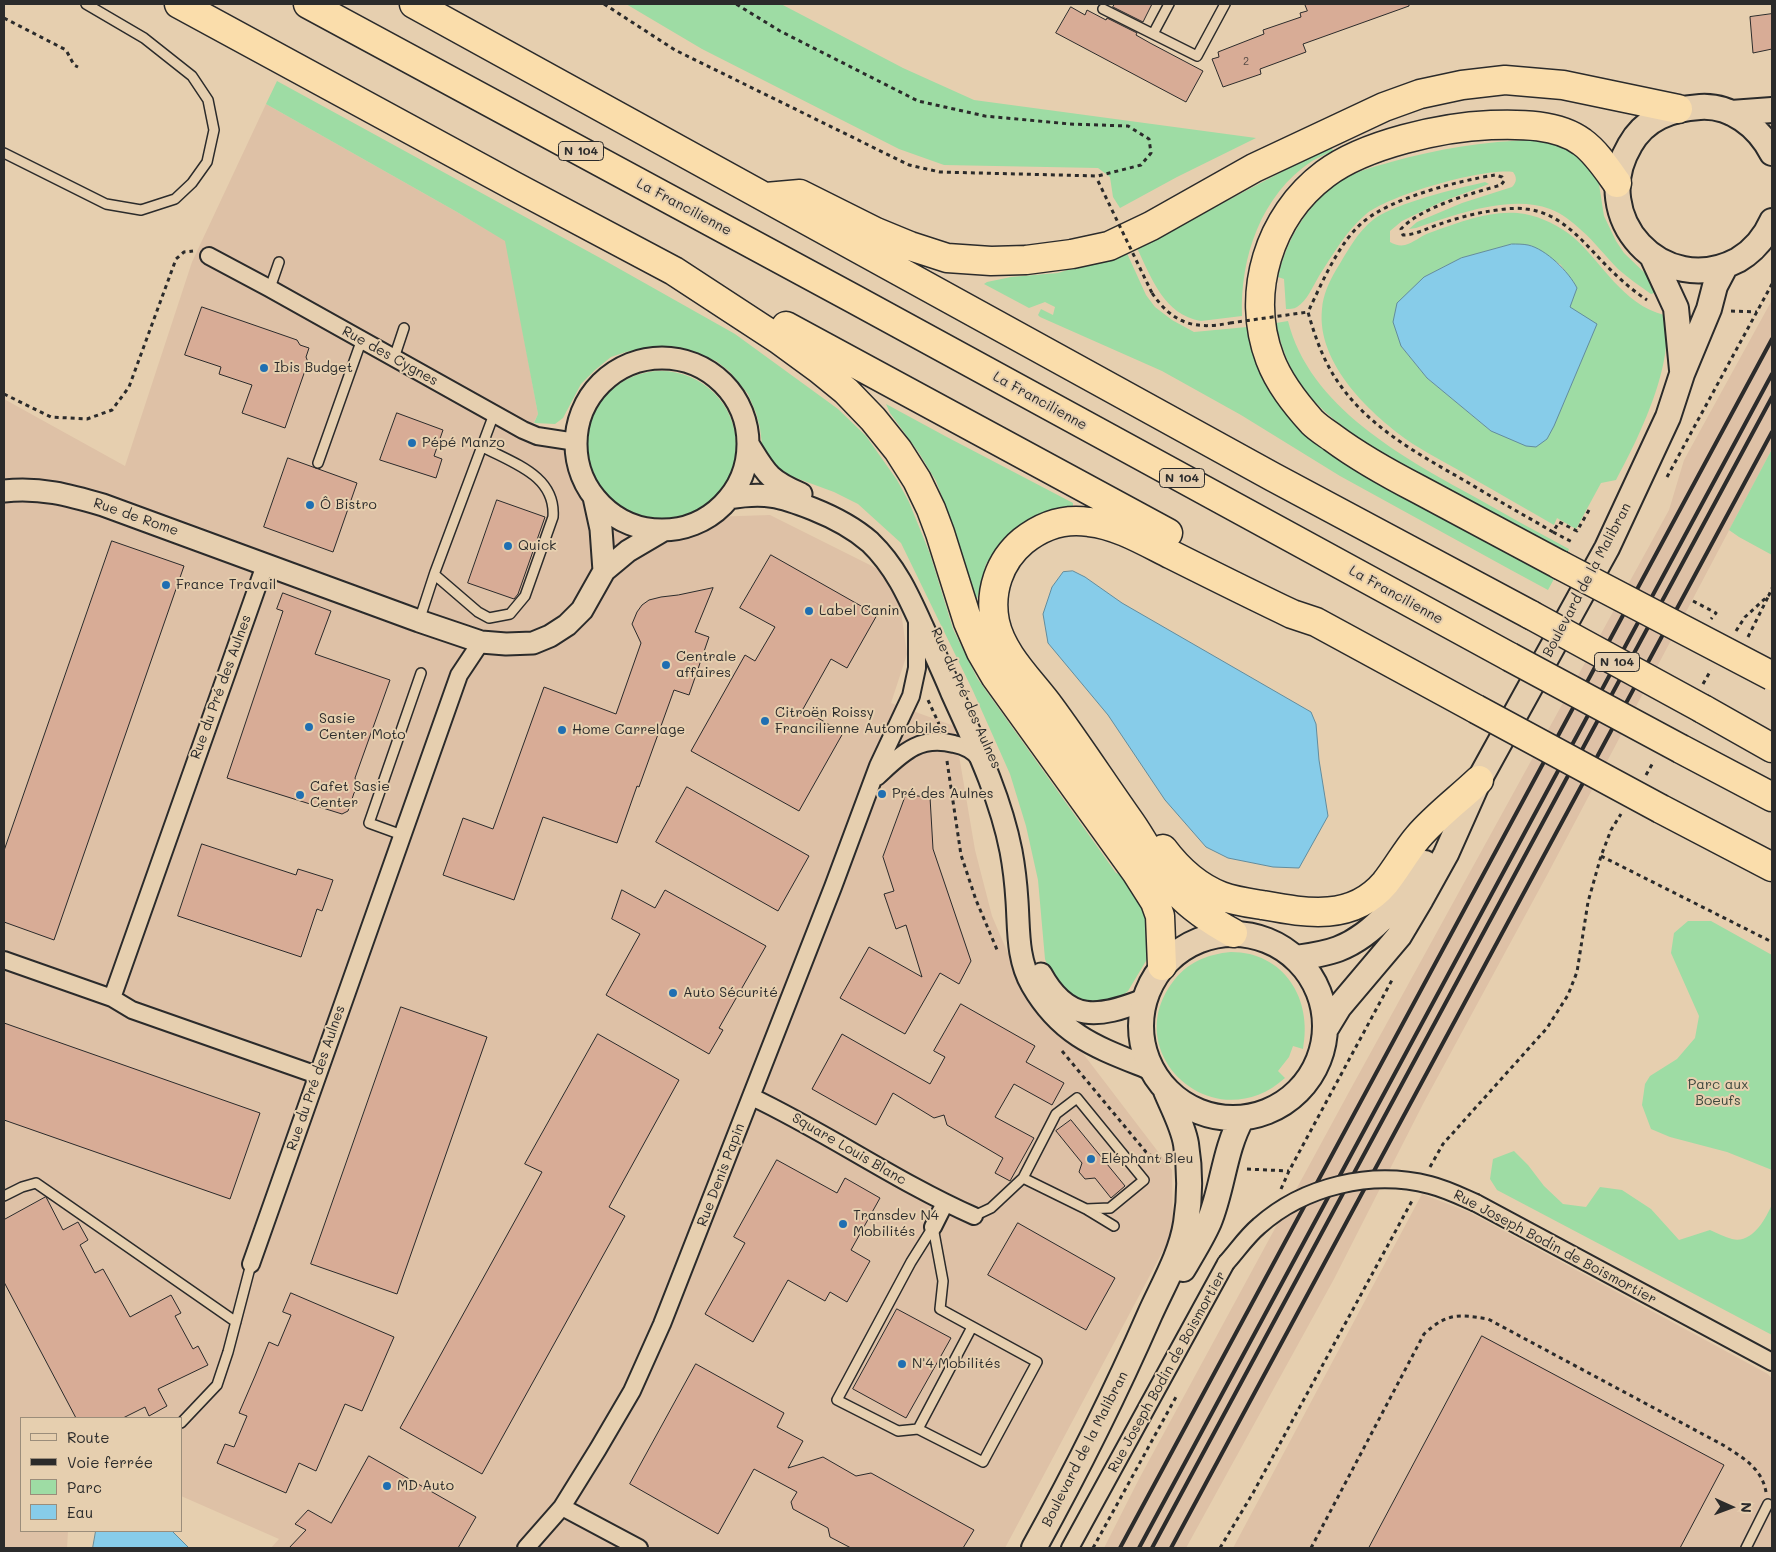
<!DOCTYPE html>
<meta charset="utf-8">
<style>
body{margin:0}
#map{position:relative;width:1776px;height:1552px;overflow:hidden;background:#e6cfaf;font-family:Mali,sans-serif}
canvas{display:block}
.frame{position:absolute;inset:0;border:5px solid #2b2b2b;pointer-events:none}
.legend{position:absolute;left:20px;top:1417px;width:162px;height:115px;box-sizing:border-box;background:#e6cfaf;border:1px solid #9b8d7a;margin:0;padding:6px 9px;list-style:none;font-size:15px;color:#2b2b2b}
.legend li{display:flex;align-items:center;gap:10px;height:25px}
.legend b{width:25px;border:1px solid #9b8d7a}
.north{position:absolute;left:1706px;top:1482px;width:50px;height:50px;-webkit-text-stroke:4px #e6cfaf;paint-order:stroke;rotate:92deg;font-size:14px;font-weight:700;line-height:20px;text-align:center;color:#2b2b2b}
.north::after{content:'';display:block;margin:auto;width:18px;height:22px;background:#2b2b2b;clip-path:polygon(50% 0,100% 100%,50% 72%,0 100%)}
</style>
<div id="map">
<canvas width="1776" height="1552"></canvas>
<div class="frame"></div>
<ul class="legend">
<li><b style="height:6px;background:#e6cfaf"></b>Route</li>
<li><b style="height:6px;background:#2b2b2b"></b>Voie ferrée</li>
<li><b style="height:14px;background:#9edca4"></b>Parc</li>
<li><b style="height:14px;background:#87cce9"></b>Eau</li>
</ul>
<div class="north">N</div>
</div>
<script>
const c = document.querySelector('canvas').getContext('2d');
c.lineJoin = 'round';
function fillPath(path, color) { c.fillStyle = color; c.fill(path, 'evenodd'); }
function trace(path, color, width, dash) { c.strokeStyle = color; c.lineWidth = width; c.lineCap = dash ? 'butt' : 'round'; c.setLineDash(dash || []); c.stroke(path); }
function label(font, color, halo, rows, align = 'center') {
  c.font = font + ' Mali,sans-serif'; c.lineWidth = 4; c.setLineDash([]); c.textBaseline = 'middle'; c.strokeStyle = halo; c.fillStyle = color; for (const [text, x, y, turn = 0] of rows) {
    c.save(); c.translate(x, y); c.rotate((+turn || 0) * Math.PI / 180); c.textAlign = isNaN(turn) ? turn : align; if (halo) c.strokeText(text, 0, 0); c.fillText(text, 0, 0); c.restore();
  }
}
fillPath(new Path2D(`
 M266,104l191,108 49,29 32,173 -9,19 47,9 3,25 5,16 10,14 15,15 25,14 28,5 25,-4 22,-10 61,-2 108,54 22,35 7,50 -16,49 63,23 21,124 17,66 30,70 53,57 97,127 1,62 -168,316h-734l8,-9 -98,-43v-78h-160v113h47l-1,17h-63v-1149l121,67 67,-204z
 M1772,300v149l-226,428 -123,227 -89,175 -148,269h-82l35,-69 210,-387 320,-582 15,-50z
 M1422,1194l47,18 299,162 4,5v169h-539z`), '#dec1a6');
fillPath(new Path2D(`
 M626,4h155l122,64 71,32 282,38 -79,39 -57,31 -7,-11 -3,-20 -12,-9 -154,-3 -45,-16 -197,-100z
 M277,81l325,178 133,75 103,75 28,27 31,44 12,22 21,52 23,75 24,49 139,195 9,3 24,31v49l-21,35 -10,8 -20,5 -24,-5 -23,-24 -6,-16 -7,-79 -12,-54 -16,-52 -37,-83 -72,-148 -43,-39 -24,-12 -57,-21 -14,-19 -3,-24 -4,-15 -8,-19 -19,-23 -13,-10 -33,-13 -17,-2 -17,1 -23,5 -15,5 -16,13 -14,14 -18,34 -8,6 -21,-1 4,-9 -33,-173 -48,-29 -191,-108z
 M1539,137l27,3 32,38 6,38 12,25 8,12 25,24 11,14 -9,3c-11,-8 -23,-16 -33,-25 -13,-13 -23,-27 -37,-39 -8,-8 -20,-17 -31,-21 -41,-15 -95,6 -134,19l-7,1 8,-7 45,-19 50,-16c5,-5 5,-10 1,-15 -31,-4 -124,23 -148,43 -19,16 -33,41 -46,61 -6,10 -12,25 -22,31 -3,2 -8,2 -11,2l-2,-30 -6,-2c9,-38 28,-71 60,-94 15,-11 35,-16 53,-21 47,-13 94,-21 143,-22z
 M1331,146l2,5c-7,3 -14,6 -21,10 -51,34 -72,96 -70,155l-41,5c-37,-6 -50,-44 -64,-73z
 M1485,182l4,2 -48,18 -39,19 -12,10v11c5,3 10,4 15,3 8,-2 16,-9 24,-12 28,-10 65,-25 96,-19 16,3 35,12 48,23 30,26 49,67 91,78 13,45 -26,125 -48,165l-15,3 -25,46 -19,-11 -3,7c-28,-16 -55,-32 -82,-47 -20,-12 -40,-22 -59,-34 -41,-28 -97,-80 -91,-135 1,-14 7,-27 14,-39 11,-18 21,-38 38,-51 25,-17 81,-30 111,-37zM1512,244l17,1 16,9 16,11 16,23 -8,19 12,55 -34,77 -56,-8 -64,-53 -26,-32 23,-69 37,-19z
 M1126,251l20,44 9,12 17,13 22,12 53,-5c7,38 23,66 48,96l260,154 -7,13 -37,-20 -171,-94 -99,-61 -79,-44 -122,-54 -2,-2 3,-6 12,6 2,-8 -10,-5 -16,6 -45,-24 3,-2 24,-5 47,-4z
 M1288,321c21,85 114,136 185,175 32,18 64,36 96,53l-2,5 -188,-103c-54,-34 -90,-63 -103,-128z
 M586 446a75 75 0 1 1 150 0a75 75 0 1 1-150 0Z
 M886,404l59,32 128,67v5l-19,2 -22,7 -16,11 -17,16 -13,20 -10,39 -22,-75 -18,-47 -17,-28 -29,-40z
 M1772,449v106l-33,-18 -10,-7z
 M1688,921h23l61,34v215l-45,-18 -57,-15 -19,-8 -9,-24 3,-21 5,-8 27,-17 18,-21 4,-22 -28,-63 3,-20z
 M1231,952c53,0 82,47 72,97l-10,-3 -4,11 -11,14 7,7c-70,63 -166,-23 -113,-95 14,-20 35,-29 59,-31z
 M1514,1151l14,14 16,21 19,18 23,3 14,-20 22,3 29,19 28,31 31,-10c7,3 15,7 22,9 20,5 34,-20 40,-35v131l-275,-145 -7,-11 3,-20z`), '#9edca4');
const water = new Path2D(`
 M1512,244c5,0 11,0 16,1 18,4 41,27 49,43l-7,19 27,17 -43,102 -7,13 -11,8 -10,-1 -35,-15 -64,-53 -26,-32 -8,-24 4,-19 27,-26 37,-19z
 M1073,571l12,6 37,26 189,109 5,12 3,36 9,56 -29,52 -26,-1 -45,-9 -22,-11 -41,-47 -57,-85 -60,-72 -5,-29 9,-27 11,-15z
 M96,1531h76l17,17h-96z`);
fillPath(water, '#87cce9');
trace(water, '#628c9d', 1);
const building = new Path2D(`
 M1115,4h37l-9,18 -30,-15z
 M1305,4h104v2l-106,38 3,8 -46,17 1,5 -38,13 -11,-28 7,-2 -1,-5 46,-18 -1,-4 38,-13 -1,-4 7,-2z
 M1071,7l14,8 2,-5 19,10 1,-2 30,15 -1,2 14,8 53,28 -17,31 -130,-69z
 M1772,14v35l-19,4 -3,-36z
 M202,307l95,33 3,5 9,3 -3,9 2,5 -23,66 -43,-15 10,-28 -33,-11 2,-7 -36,-12z
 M397,413l46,17 -9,26 8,3 -6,19 -56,-18z
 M288,458l69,25 -24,69 -69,-25z
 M497,500l48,17 -27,77 -4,5 -46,-16z
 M112,541l72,25 -130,374 -50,-18v-71z
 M771,555l106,60 -30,53 -16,-9 -28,50 40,24 -44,78 -108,-60 54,-96 10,6 20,-34 -35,-19z
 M713,588l-18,44 14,5 -20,58 -15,-5 -35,97 -2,-1 -20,57 -74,-26 -29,83 -71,-25 20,-57 30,11 51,-142 72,27 25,-71 -9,-19 5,-12 5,-7 7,-5 12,-3 17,-2z
 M283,593l48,18 -16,43 75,26 -35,98 3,10 -4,5 -6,18 -6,3 -115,-36 56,-167 -6,-2z
 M687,787l122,69 -31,55 -122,-69z
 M906,795l24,2 3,52 38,112 -12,23 -19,-11 -35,61 -65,-36 29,-51 53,30 -16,-52 -10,4 -12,-35 10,-3 -11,-34z
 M202,844l94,31 2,-6 35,11 -11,31 -5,-2 -16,48 -123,-41z
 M622,890l33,18 10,-18 101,56 -47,82 4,2 -14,24 -103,-59 34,-61 -28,-15z
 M961,1004l74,42 -9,16 38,21 -12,22 -38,-21 -19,33 39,21 -24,43 -15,-8 8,-15 -56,-33 -3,-10 -10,3 -41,-25 -17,32 -64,-36 30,-55 88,50 15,-27 -11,-6z
 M401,1007l86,30 -90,257 -86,-30z
 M4,1023l256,90 -30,86 -226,-79z
 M598,1034l81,46 -70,127 16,9 -143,258 -82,-46 142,-256 -17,-8z
 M1071,1120l54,66 -14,12 -16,-20 -10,1 -6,-7 3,-9 -26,-32z
 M777,1160l60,33 8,-15 35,20 -29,52 19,11 -23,41 -17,-10 -5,9 -37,-21 -35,62 -48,-28 40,-71 -11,-6z
 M46,1197l17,33 15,-8 10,18 -8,5 15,28 8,-4 27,48 41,-22 10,18 -6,3 18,33 5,-3 10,19 -50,24 9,17 -18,10 -4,-9 -22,11h-47l-72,-136v-62z
 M1018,1223l97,55 -29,52 -98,-55z
 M291,1293l103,44 -32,74 -17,-7 -29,67 -17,-8 -13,30 -69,-30 8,-19 9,3 13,-31 -8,-3 16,-37 14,-34 9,4 13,-31 -8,-3z
 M897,1309l54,29 -45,80 -53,-29z
 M1482,1336l242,129 -44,83h-311z
 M696,1364l88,49 -7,14 26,14 -15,27 35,-11 33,19 15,-3 103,57 -11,18h-112l-21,-11 -2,-9 -35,-19 -2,-7 6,-10 -43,-23 -36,65 -88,-50z
 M369,1456l107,61 -18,31h-169l17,-18 -11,-6 13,-14 23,13z`);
fillPath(building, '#d8ac96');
trace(building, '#2b2b2b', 1);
const service = new Path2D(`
 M1103,9l94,47 28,-52
 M1153,34l16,-30
 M4,153l102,51 35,6 34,-11 17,-16 15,-21 7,-32 -6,-30 -16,-24 -48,-38 -58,-34
 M270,288l9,-26
 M394,358l10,-30
 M318,463l44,-124
 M435,575l43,37 11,6 21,-4 15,-18 28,-79c3,-42 -41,-54 -72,-71
 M419,621l16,-49 59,-158
 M402,835l-33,-12 52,-150
 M4,1196l18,-9 14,-4 200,139
 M1086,1209l28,17
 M974,1216l17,-8 32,-30 33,-64 21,-16 67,82 -34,28 -24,1 -63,-31
 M933,1227l10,54 -3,28 97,53 -54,100 -65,-33 -20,2 -61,-31 74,-138z
 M181,1423l36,-38 11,-33 23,-88
 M918,1429l54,-102
 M1746,1548l22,-44`);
const minor = new Path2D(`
 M209,256l60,32 254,142 14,6 39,6
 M877,777c25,-23 41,-42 77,-33 11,2 19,6 26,15
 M4,960l108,38 20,12 185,65
 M112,998l153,-433
 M752,1097c76,36 145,85 222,119
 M1476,1203l296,159
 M933,1227l12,-24
 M251,1264l208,-589 22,-33
 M562,1507l77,41
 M526,1548l36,-41 36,-58 34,-58 30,-67 171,-437 45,-121 33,-70 6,-28v-47
 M1070,1548l156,-285`);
const tertiary = new Path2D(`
 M576 444a86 86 0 1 1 172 0a86 86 0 1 1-172 0Z
 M748,444c18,29 20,36 53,50
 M4,491c36,-4 65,4 99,14l316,116 62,21 25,2 27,-1 17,-7 17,-11 15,-15 22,-39 24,-20 34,-20
 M594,497l7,32 3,42
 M729,498c36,-6 51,-2 84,11 20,8 41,19 57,33 26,25 39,55 53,86 10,22 20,43 29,65 23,51 48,102 59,158 3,16 5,34 6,50 2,29 0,58 15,84 30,52 67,63 119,84
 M1041,974c27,49 57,44 103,26`);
const secondary = new Path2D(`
 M1731,113l41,-3
 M1772,153c-14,-27 -41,-48 -72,-46 -29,2 -55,11 -70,38 -43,72 33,155 108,115 15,-9 27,-23 34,-39
 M1652,256l24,52 6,62
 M1141 1026a92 92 0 1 1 184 0a92 92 0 1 1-184 0Z
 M1296,958c14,-2 29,-4 42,-9 39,-15 65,-53 87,-86
 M1325,1030l14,-23 60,-71 22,-37 25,-45 33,-74 128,-232 61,-131 14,-43 27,-65 6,-23 10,-19
 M1183,1269c9,-15 19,-31 26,-47 14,-34 15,-72 33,-104
 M1034,1548c42,-76 81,-154 116,-234 13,-29 31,-59 36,-91 4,-25 4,-54 0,-79 -3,-18 -13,-36 -20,-53`);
const trunk = new Path2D(`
 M179,4l335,182 160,85 104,68 41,30 27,22 27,28 25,31 19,30 14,29 9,24 28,89 13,30 14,24 141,196 19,30 5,14 2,50
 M308,4l546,295 656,358
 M414,4l859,473 258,138
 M766,197l34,-3 76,38 34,14 37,12 44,3 35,-1 46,-6 37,-8 42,-20 103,-58 130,-61 36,-13 42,-9 43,-5 58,5 115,24
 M786,326l382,207
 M1560,565c-47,-25 -95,-51 -142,-76 -29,-15 -58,-31 -85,-51 -7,-5 -15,-10 -21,-16 -17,-19 -33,-39 -42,-63 -25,-66 -1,-143 55,-185 40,-30 117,-47 166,-49 29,-1 67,-1 91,17 14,10 25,27 35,41
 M1703,709l69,39
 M1681,749l91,48
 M1661,809l111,58
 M1163,849c15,20 35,38 58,47 13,5 28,7 41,9 44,8 90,17 123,-22 12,-15 21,-32 33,-46 18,-21 41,-38 61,-57
 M1233,933c-20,-11 -40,-24 -56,-41 -19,-21 -30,-46 -46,-69 -27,-38 -53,-78 -81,-116 -19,-26 -48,-52 -55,-85 -6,-30 4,-61 28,-81 20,-16 41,-23 66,-19 29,3 57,20 83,33 40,20 80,40 120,59l24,8 160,87`);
trace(service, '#2b2b2b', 12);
trace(minor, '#2b2b2b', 20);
trace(tertiary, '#2b2b2b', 25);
trace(secondary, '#2b2b2b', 28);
trace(trunk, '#2b2b2b', 31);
trace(new Path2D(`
 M604,4l71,46 234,115 31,7 158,4 43,-11 10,-12 -2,-14 -21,-13 -58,-2 -85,-8 -67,-15 -138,-70 -44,-27
 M4,18l62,32 8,15 4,2
 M1152,293c21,31 43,37 78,30
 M1731,311l26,1
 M4,394l47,23 36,2 25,-9 17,-23 47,-128 8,-7 9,-1
 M1667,477l105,-193
 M1589,510l-12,21 -18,-9 -6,10c-29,-17 -58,-33 -86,-50 -47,-27 -98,-54 -129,-100 -15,-22 -23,-45 -30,-70 14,-29 30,-68 54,-89 28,-25 96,-42 133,-48l7,2 2,4 -3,4c-28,8 -80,22 -100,44l2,6c13,0 24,-7 37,-11 14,-5 29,-9 44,-12 13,-2 29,-5 42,-3 39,4 62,40 88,64 10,10 21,19 33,27
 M1693,601l23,12 -5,6
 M1736,631l9,-14 24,-22 3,-7
 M1748,637l20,-40
 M1703,684l8,-14
 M928,700l11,24
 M947,761l14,94 15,45 22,52
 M1646,775l8,-14
 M1601,856l171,86
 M1062,1051l84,101 7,5 13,3
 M1430,1167l13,-23 104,-116 21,-33 9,-23 11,-70 13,-46 10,-26 10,-16
 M1247,1169l42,2
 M1281,1189l8,-18 103,-191
 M1093,1548l83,-151
 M1220,1548l33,-55 160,-294
 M1311,1548l113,-214c23,-21 34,-20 64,-15l235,126c19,12 39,23 43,47`), '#2b2b2b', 3, [4, 4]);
trace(service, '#e6cfaf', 9);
trace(minor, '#e6cfaf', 16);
trace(tertiary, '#e6cfaf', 21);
trace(secondary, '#e6cfaf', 24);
trace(trunk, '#faddab', 28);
trace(new Path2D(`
 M1120,1548l652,-1209
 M1139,1548l633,-1174
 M1152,1548l620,-1151
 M1171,1548l601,-1116`), '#2b2b2b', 4);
const minorBridge = new Path2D(`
 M1226,1263c11,-12 20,-26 33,-37 45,-40 112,-56 171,-41 16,4 30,11 46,18`);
const trunkBridge = new Path2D(`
 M1560,565l212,111
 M1531,615l172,94
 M1510,657l171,92
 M1476,709l185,100`);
trace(minorBridge, '#2b2b2b', 20, []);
trace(trunkBridge, '#2b2b2b', 31, []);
trace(new Path2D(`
 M1098,181l54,112
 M1230,323l78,-11
 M1553,532l21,11`), '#2b2b2b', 3, [4, 4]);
trace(minorBridge, '#e6cfaf', 16);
trace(trunkBridge, '#faddab', 28);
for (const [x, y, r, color] of [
 [264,368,5,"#1f6fb2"],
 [412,443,5,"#1f6fb2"],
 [310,505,5,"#1f6fb2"],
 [508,546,5,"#1f6fb2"],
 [166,585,5,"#1f6fb2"],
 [809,611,5,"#1f6fb2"],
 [666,665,5,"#1f6fb2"],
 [765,721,5,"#1f6fb2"],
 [309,727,5,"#1f6fb2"],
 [562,730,5,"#1f6fb2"],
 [882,794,5,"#1f6fb2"],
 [300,795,5,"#1f6fb2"],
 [673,993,5,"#1f6fb2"],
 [1091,1159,5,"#1f6fb2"],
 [843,1224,5,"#1f6fb2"],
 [902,1364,5,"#1f6fb2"],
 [387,1486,5,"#1f6fb2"]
]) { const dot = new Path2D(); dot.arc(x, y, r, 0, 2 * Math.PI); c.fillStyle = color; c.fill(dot); trace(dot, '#e6cfaf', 2); }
label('11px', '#564b46', null, [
 ["2",1246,62]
]);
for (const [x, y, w] of [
 [581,151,45],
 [1182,478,45],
 [1617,662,45]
]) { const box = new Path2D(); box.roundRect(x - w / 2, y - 9.5, w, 19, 4); c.fillStyle = '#e6cfaf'; c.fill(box); trace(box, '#2b2b2b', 1); }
label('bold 12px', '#2b2b2b', null, [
 ["N 104",581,151],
 ["N 104",1182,478],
 ["N 104",1617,662]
]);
label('14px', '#2b2b2b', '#e6cfaf', [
 ["La Francilienne",684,207,28],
 ["Rue des Cygnes",390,356,29],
 ["La Francilienne",1040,401,29],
 ["Rue de Rome",136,517,19],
 ["Boulevard de la Malibran",1587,580,-62],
 ["La Francilienne",1396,595,29],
 ["Rue du Pré des Aulnes",221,687,-70],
 ["Rue du Pré des Aulnes",966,698,66],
 ["Rue du Pré des Aulnes",316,1078,-71],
 ["Square Louis Blanc",849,1149,30],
 ["Rue Denis Papin",721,1175,-69],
 ["Rue Joseph Bodin de Boismortier",1555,1247,28],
 ["Rue Joseph Bodin de Boismortier",1167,1372,-61],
 ["Boulevard de la Malibran",1085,1449,-63]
]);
label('14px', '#2b2b2b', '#e6cfaf', [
 ["Ibis Budget",274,368],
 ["Pépé Manzo",422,443],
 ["Ô Bistro",320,505],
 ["Quick",518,546],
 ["France Travail",176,585],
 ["Label Canin",819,611],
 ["Centrale",676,657],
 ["affaires",676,673],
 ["Citroën Roissy",775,713],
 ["Francilienne Automobiles",775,729],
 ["Sasie",319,719],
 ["Center Moto",319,735],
 ["Home Carrelage",572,730],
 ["Cafet Sasie",310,787],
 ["Center",310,803],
 ["Pré des Aulnes",892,794],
 ["Auto Sécurité",683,993],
 ["Eléphant Bleu",1101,1159],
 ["Transdev N4",853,1216],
 ["Mobilités",853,1232],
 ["N'4 Mobilités",912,1364],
 ["MD Auto",397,1486]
], 'left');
label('14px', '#3c463d', '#e6cfaf', [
 ["Parc aux",1718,1085],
 ["Boeufs",1718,1101]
]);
</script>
